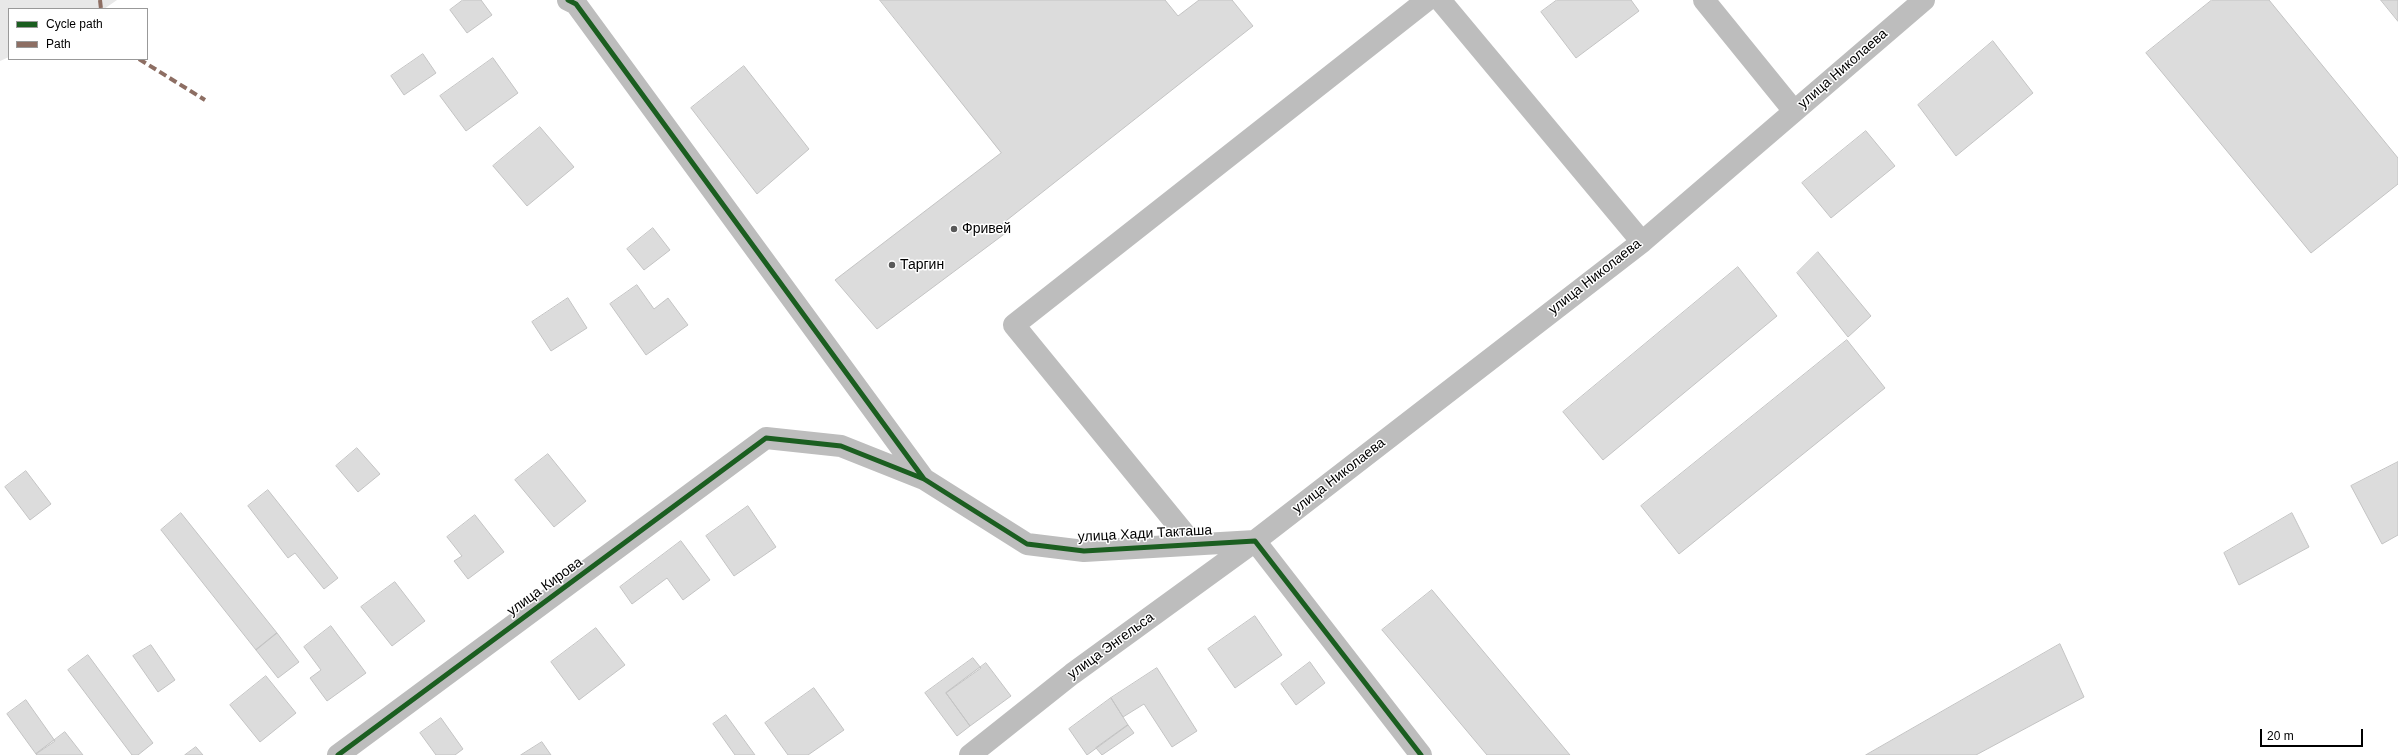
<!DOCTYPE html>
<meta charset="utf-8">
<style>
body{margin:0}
#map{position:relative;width:2398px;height:755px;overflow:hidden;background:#fff;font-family:Arial,sans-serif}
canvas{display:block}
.legend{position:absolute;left:8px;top:8px;width:140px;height:52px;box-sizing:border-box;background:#fff;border:1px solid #999;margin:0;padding:5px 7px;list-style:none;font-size:12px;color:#000}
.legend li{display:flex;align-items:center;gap:8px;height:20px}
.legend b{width:20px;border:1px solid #999}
.scale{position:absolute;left:2260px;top:729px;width:103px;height:18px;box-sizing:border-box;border:2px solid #000;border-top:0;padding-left:5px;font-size:12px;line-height:14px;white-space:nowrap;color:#000;-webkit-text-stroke:3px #fff;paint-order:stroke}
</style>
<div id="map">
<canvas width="2398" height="755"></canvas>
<ul class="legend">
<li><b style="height:5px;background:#1b5e20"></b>Cycle path</li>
<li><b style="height:5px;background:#8d6e63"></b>Path</li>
</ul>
<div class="scale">20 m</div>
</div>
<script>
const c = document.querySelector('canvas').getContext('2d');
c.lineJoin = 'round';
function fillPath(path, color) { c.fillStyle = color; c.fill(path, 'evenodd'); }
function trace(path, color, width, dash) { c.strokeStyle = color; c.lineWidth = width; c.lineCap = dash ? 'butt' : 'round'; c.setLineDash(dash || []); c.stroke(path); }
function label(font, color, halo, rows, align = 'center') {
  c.font = font + ' Arial,sans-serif'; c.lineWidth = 3; c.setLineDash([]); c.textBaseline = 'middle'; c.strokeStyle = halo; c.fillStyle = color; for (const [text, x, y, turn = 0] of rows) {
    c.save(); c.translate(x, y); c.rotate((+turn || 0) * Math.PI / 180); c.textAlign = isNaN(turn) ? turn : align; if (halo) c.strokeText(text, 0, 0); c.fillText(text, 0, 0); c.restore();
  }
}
fillPath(new Path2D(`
 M0,0h117l-13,9h-95v48l-9,4z`), '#e8e8e8');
const building = new Path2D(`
 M463,0h18l11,15 -25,18 -17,-23z
 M880,0h285l13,16 21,-16h33l21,26 -251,198 5,8 -130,97 -42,-49 166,-127z
 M1557,0h74l8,11 -63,47 -35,-46z
 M2212,0h57l129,158v26l-87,69 -165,-200z
 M2381,0h17v21z
 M1993,41l40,52 -77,63 -38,-51z
 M423,54l13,19 -32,22 -13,-19z
 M493,58l25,35 -52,38 -26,-35z
 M744,66l65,83 -52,45 -66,-86z
 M540,127l34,40 -47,39 -34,-40z
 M1866,131l29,35 -64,52 -29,-35z
 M653,228l17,22 -26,20 -17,-21z
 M1818,252l53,64 -23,21 -51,-64z
 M1738,267l39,49 -174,144 -40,-48z
 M637,285l17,24 14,-11 20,27 -42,30 -36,-51z
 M568,298l19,30 -36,23 -19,-29z
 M1847,340l38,48 -206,166 -38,-48z
 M357,448l23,26 -22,18 -22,-26z
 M548,454l38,47 -32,26 -39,-47z
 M2398,462v73l-16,9 -31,-58z
 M26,471l25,33 -21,16 -25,-33z
 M268,490l70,88 -14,11 -29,-36 -7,5 -40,-52z
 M748,506l28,41 -42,29 -28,-40z
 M181,513l96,120 -21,17 -95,-120z
 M2292,513l17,34 -70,38 -15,-32z
 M475,515l29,37 -36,27 -14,-18 8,-5 -15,-19z
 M681,541l29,39 -27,20 -16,-22 -35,26 -12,-17z
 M395,582l30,39 -33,25 -31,-39z
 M1432,590l138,165h-83l-94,-112 -11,-13z
 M1255,616l27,39 -47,33 -27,-39z
 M331,626l35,47 -39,28 -17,-23 11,-8 -17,-23z
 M596,628l29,37 -46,35 -28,-38z
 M277,633l22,29 -21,16 -22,-28z
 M2060,644l24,53 -108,58h-110z
 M151,645l24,35 -17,12 -25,-36z
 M88,655l65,88 -15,12h-6l-64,-85z
 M973,658l8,10 -35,25 24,33 -13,10 -32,-43z
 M1310,662l15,21 -29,22 -15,-21z
 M986,663l25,33 -41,30 -24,-33z
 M1157,668l40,63 -25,16 -28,-43 -21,13 -12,-19z
 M266,676l30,37 -36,29 -30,-37z
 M814,688l30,42 -36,25h-20l-23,-32z
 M1111,698l17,27 -41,30 -18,-26z
 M26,700l29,41 -19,13 -29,-40z
 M726,715l29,40h-20l-22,-31z
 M441,718l22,31 -8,6h-19l-16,-22z
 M1128,725l6,8 -32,22 -6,-7z
 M65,732l18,23h-46l-1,-1z
 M542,742l9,13h-30z
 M196,747l7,8h-18z`);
fillPath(building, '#dcdcdc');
trace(building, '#c4c4c4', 1);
trace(new Path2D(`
 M568,0l8,4 348,475
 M1440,0l202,242
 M1704,0l90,111
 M1193,544l-179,-219 413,-325
 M338,755l428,-317 75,8 83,33 103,65 57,7 171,-10 166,214
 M970,755l102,-81 183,-133 387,-299 282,-242`), '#bdbdbd', 22);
trace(new Path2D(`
 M100,0l1,9
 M139,59l66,41`), '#8d6e63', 4, [8, 4]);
trace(new Path2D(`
 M568,0l8,4 348,475
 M338,755l428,-317 75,8 83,33 103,65 57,7 171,-10 166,214`), '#1b5e20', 5);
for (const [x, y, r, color] of [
 [954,229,4,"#595959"],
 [892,265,4,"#595959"]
]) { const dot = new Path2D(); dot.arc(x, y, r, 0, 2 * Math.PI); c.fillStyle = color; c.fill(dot); trace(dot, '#fff', 1.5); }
label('14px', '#000', '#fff', [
 ["улица Николаева",1843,69,-41],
 ["улица Николаева",1595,277,-38],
 ["улица Николаева",1339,476,-38],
 ["улица Хади Такташа",1145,534,-3],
 ["улица Кирова",545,587,-36],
 ["улица Энгельса",1111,646,-36]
]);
label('14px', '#000', '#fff', [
 ["Фривей",962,229],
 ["Таргин",900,265]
], 'left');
</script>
